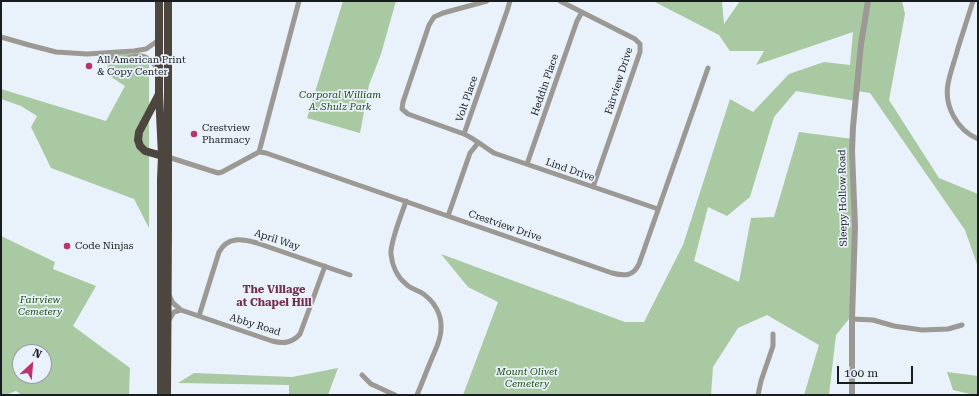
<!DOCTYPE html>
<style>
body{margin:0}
#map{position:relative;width:979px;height:396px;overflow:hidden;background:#e9f1fb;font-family:"Roboto Serif",serif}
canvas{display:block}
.frame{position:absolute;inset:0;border:2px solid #191c1f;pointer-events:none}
.north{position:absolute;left:12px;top:344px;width:40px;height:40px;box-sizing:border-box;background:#e9f1fb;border:1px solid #969ca3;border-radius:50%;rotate:26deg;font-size:11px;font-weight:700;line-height:16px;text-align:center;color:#191c1f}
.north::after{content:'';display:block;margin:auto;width:14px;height:18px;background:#bb326f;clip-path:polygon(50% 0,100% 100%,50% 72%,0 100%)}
.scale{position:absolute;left:837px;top:366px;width:76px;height:18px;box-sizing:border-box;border:2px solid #191c1f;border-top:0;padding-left:5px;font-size:12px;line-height:14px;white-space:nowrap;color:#191c1f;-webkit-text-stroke:3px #e9f1fb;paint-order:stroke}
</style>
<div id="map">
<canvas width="979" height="396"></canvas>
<div class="frame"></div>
<div class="north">N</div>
<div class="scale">100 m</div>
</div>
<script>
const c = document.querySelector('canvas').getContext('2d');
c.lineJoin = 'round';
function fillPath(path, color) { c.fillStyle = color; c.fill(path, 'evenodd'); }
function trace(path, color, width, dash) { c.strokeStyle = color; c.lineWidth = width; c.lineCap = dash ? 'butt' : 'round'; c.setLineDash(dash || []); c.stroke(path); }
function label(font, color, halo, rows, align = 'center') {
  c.font = font + ' "Roboto Serif",serif'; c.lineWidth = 3.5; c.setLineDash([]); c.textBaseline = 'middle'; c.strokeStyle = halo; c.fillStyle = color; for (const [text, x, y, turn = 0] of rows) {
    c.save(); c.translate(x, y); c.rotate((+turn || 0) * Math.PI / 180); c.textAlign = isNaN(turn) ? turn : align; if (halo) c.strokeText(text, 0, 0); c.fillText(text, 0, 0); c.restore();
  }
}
fillPath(new Path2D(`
 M343,1h53l-15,53 -12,31 -9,48 -53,-15z
 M653,1h69l2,23 16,-23h162l3,13 -16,86 50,78 39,16v73l-13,-37 -95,-137 -13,-2 -1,10 -60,-10 -22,26 -24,80 -23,19 -19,-9 -14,54 45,21 12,-64 23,-1 25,-85 54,7v175l-17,21 -7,60h-25l15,-50 -52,-30 -29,13 -25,39 -2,28h-248l35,-93 -30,-15 -27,-33 184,68h19l39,-77 47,-146 23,13 36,-38 35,-12 26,3 3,-33 -97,33 8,-14h-34l-11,-16z
 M107,54h28l14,8v166l-15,-29 -83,-31 -20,-41 6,-11 -16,-10 -20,-7v-10l105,32 19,-35 -17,-11z
 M1,236l54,26 -2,7 43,17 -23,40 57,42 -1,27h-107l-6,-4 -11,4h-4zM20,352h24v24h-24z
 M338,368l-10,27h-39v-10l-111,-2 16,-10 98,4z
 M947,372l31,4v19h-4l-21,-5z`), '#a9c9a2');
trace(new Path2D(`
 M487,1l-44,12 -9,4 -5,8 -26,77 -1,7 6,5 56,20c11,5 20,13 30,19l164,56
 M560,1l75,38 5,5v8l-47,135
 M973,1c-5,16 -10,31 -15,47 -3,12 -8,24 -10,36 -4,22 9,46 30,55
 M1,37l28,8 27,7 31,2 47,-3 12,-2 13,-9
 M108,53c10,14 20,1 33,3 8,1 13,8 17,13
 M464,134l43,-123 3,-10
 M259,152l40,-151
 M168,157l50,16 4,-1 37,-20 7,1 346,120c12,3 21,4 27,-9l69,-196
 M527,164l50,-143 5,-9
 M406,201c-4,13 -16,41 -15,53 1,11 6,23 15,30 4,4 10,6 16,9 12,8 20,21 19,36 0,10 -5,20 -9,29 -5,12 -10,25 -15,37
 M448,216l22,-63 8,-10
 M169,295l4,8 8,7 91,31c12,3 20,2 28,-7l25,-68
 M199,316l20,-64c9,-16 23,-13 38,-9l93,32
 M852,319l21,1 21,6 28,4 26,-1 14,-4
 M169,320l5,-8 7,-2
 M362,375l9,9 24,11
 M758,395l3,-14 12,-35v-12`), '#9c9995', 5);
trace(new Path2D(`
 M852,395v-76l3,-92 -3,-76 1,-24 8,-83 7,-43`), '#9c9995', 6);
trace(new Path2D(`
 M159,1v92l3,63 -1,23v216
 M159,94l-20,38 -1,8 2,6 5,5 21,6
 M167,395l1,-169v-225`), '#4c463f', 8);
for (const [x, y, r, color] of [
 [89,66,4,"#bb326f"],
 [194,134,4,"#bb326f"],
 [67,246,4,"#bb326f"]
]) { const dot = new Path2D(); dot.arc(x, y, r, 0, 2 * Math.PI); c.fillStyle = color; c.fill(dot); trace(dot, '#e9f1fb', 1.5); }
label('10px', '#191c1f', '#e9f1fb', [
 ["All American Print",97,60],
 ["& Copy Center",97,72],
 ["Crestview",202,128],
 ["Pharmacy",202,140],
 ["Code Ninjas",75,246]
], 'left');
label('10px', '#191c1f', '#e9f1fb', [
 ["Fairview Drive",619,81,-72],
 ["Heddin Place",545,85,-71],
 ["Volt Place",467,99,-71],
 ["Lind Drive",570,170,19],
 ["Sleepy Hollow Road",843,198,-91],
 ["Crestview Drive",505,226,19],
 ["April Way",277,240,18],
 ["Abby Road",255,325,17]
]);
label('italic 10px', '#1d4e0d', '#e9f1fb', [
 ["Corporal William",340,95],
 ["A. Shulz Park",340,107],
 ["Fairview",40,300],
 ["Cemetery",40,312],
 ["Mount Olivet",527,372],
 ["Cemetery",527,384]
]);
label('bold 11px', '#74304a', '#e9f1fb', [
 ["The Village",274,290],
 ["at Chapel Hill",274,303]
]);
</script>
